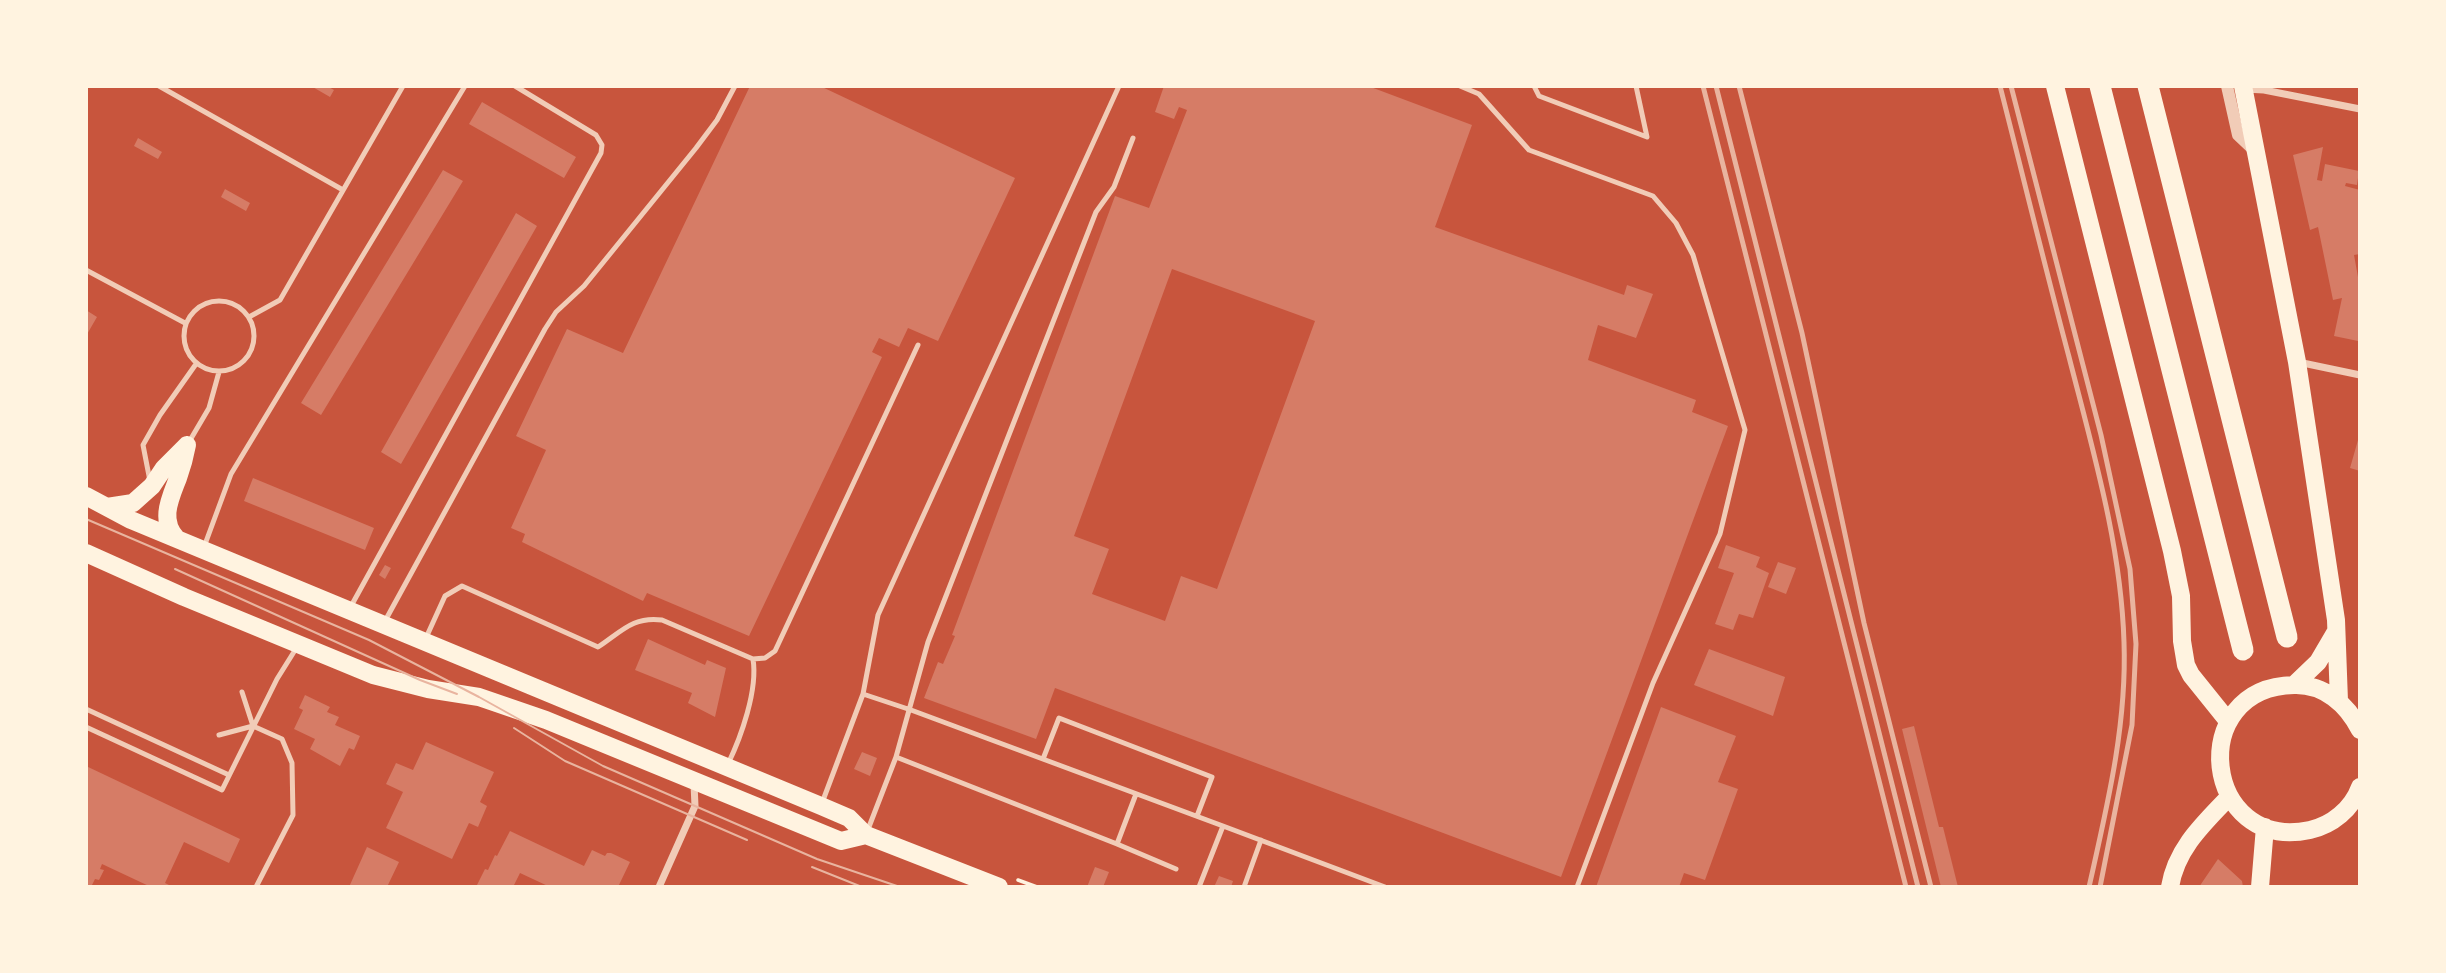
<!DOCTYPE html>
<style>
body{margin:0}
#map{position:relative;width:2446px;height:973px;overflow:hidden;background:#c8553d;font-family:Roboto,sans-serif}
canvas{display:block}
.frame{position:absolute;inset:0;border:88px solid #fff3e0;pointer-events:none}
</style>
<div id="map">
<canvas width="2446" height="973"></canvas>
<div class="frame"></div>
</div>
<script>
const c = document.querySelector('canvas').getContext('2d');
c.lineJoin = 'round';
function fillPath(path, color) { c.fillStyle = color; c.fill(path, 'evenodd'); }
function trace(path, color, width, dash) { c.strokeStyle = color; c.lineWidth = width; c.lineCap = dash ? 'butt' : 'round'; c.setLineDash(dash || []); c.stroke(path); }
fillPath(new Path2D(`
 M311,86h16l7,4 -4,7z
 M750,86h70l195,92 -77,163 -30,-13 -9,19 -20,-9 -7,14 10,5 -133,279 -102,-43 -4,8 -121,-59 3,-8 -14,-6 35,-78 -30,-14 51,-107 56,24z
 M1164,86h204l104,39 -37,102 189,68 3,-10 26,9 -17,44 -38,-13 -10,35 108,40 -4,12 36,14 -167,451 -506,-189 -19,51 -112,-41 14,-36 5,2 12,-28 -3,-1 163,-439 34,12 38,-98 -8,-3 -5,12 -19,-7zM1172,269l143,52 -98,268 -36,-13 -16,45 -73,-27 17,-45 -35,-13z
 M482,102l94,55 -12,21 -95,-54z
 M138,138l24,14 -4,7 -24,-13z
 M2323,147l-6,33 5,1 3,-17 34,7 -2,14 -11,-2 -1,3 15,4v64l-6,1 6,33 -2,53 -24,-5 8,-38 -9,2 -15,-73 -8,3 -17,-75z
 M443,170l20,11 -142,234 -20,-12z
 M225,189l25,14 -4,8 -25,-14z
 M516,213l21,13 -136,238 -20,-12z
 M86,310l11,7 -11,19z
 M2360,433v38l-10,-3z
 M253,478l121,50 -9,22 -121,-49z
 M1726,545l34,12 -4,10 13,6 -16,45 -14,-4 -6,16 -18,-6 19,-51 -16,-5z
 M1778,562l18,6 -10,26 -18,-7z
 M385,565l6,3 -6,11 -6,-4z
 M648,639l57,26 2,-5 19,8 -11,49 -27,-14 4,-10 -57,-23z
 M1709,649l76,28 -12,39 -79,-31z
 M305,695l25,12 -3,5 12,5 -4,8 25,11 -6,14 -5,-2 -9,18 -30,-17 5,-10 -21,-10 9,-19 -4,-2z
 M1661,707l75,29 -18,46 20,7 -33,91 -21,-7 -5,14h-83z
 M1914,726l25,101h4l15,60h-17l-39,-158z
 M426,742l68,30 -14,30 7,4 -9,21 -9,-4 -17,36 -66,-31 17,-36 -17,-8 10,-21 17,7z
 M862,752l15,6 -7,18 -16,-7z
 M86,766l154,73 -11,24 -45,-21 -19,41 8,4h-22l-49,-23 -2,5 4,1 -5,10 -4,-1 -4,8h-5z
 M510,831l74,35 8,-16 13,6 2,-3h4l19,9 -12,25h-68l-30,-14 -7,14h-37l9,-18 3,1 7,-15 2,1z
 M367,847l32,15 -12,25h-38z
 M2218,859l24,22 1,6h-44z
 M1095,867l14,5 -6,15h-16z
 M1219,876l14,5 -2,6h-17z`), '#d67c66');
trace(new Path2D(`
 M1018,880l19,7`), '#fff3e0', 3.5);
trace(new Path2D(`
 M159,86l184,104
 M1460,86l19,8 50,56 124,46 23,27 17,32 52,175 -25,104 -67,149 -76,204
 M1534,86l5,10 108,41 -11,-51
 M86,270l99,53
 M184 336a35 35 0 1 1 70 0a35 35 0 1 1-70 0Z
 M249,317l31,-17 123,-214
 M189,442l20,-34 10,-36
 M150,481l-7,-36 17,-30 36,-51
 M204,547l27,-73 234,-388
 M350,608l251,-455 1,-8 -6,-10 -81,-49
 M385,621l160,-292 11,-17 28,-26 112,-138 21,-28 18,-34
 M425,640l20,-44 17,-10 136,61c23,-15 35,-31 64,-27l91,39c5,31 -12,78 -25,105
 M753,659l12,-1 10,-7 143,-306
 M242,692l11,34
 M863,694l15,-79 241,-529
 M86,709l143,66
 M86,727l136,63 55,-111 20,-32
 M219,735l34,-9 29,13 10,24 1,52 -37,72
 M896,757l221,87
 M1043,759l16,-41 153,59 -15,39
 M1136,794l-19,50 59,25
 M822,803l41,-109 48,16 312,116 -24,61
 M1223,826l162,61
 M867,832l29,-75 32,-115 168,-430 18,-25 19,-49
 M1244,887l17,-47`), '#f1ccb7', 5);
trace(new Path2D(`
 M2244,89l20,1 96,19
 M2298,362l62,13
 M659,887l36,-81 -1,-22`), '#f1ccb7', 7);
trace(new Path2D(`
 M2227,86l11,49 19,18`), '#f1ccb7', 12);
trace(new Path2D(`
 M2055,86l117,465 9,45 1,45 4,24 5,10 37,46
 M2243,86l54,276 39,258 3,81
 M86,496l45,24 690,286 28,12 17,17 133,52
 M107,507l26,-4 19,-17 12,-18 23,-23
 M177,539c-18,-19 -7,-40 1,-61 4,-11 7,-22 9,-33
 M86,553l98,44 189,78 55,14 51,8 67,23 295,121 25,-6
 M2294,685l24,-23 17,-29
 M2360,730c-13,-26 -36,-46 -66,-45 -110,2 -91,168 16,145 22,-5 42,-21 50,-43
 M2170,887c6,-38 33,-63 59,-90
 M2260,887l5,-60`), '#fff3e0', 18);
trace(new Path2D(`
 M2100,86l143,564
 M2148,86l139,551`), '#fff3e0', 21);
trace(new Path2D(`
 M86,519l283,121 110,57 124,69 214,93 83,28
 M175,569l245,111 37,14
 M514,728l51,33 182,79
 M812,867l50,20`), '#e9b49f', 2);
trace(new Path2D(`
 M1703,86l203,801
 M1716,86l202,801
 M1739,86l63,247 62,290 67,264
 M2000,86c23,90 45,181 69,271 24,94 52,188 55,285 3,83 -17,165 -35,245
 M2011,86l90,349 29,134 6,75 -4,81 -32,162`), '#e9b49f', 5);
</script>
